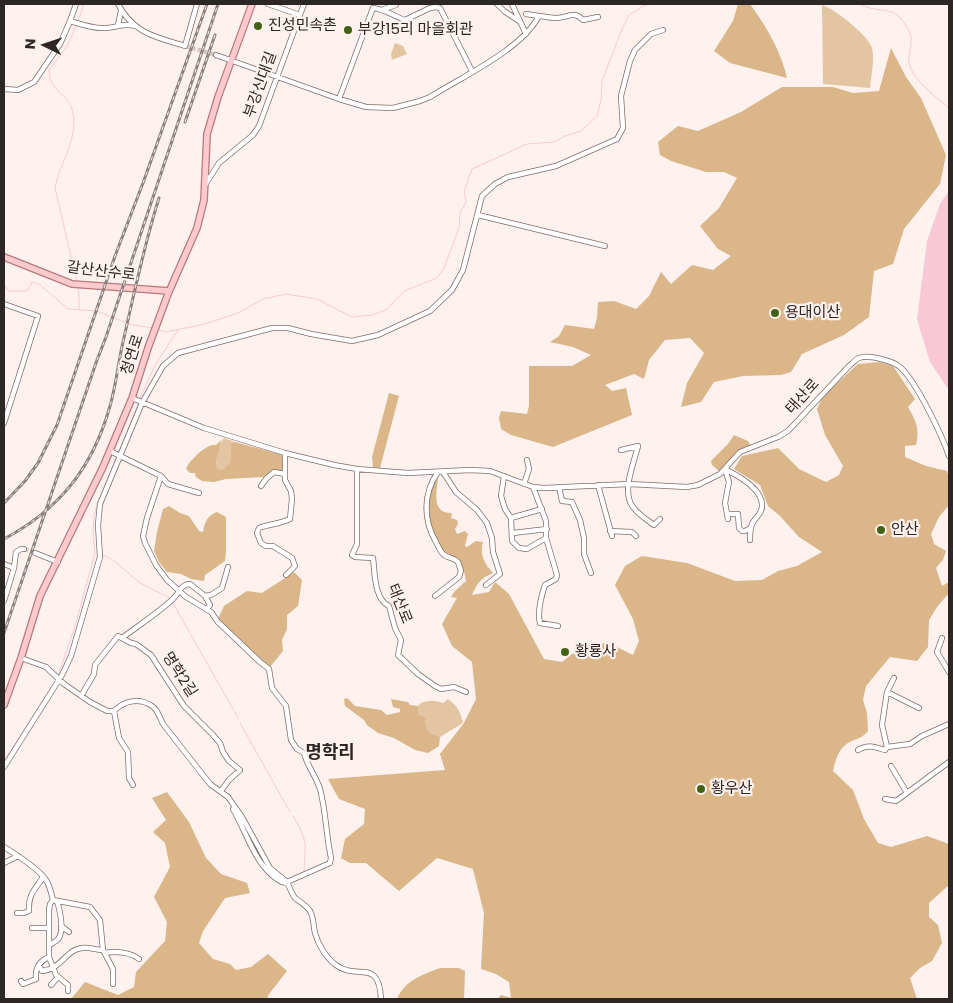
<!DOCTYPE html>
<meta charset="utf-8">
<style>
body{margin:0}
#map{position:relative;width:953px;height:1003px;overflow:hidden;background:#fef1ee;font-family:Poppins,sans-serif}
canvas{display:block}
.frame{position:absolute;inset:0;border:5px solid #2c2625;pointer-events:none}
.north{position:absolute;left:20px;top:20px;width:50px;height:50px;-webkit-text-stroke:4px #fef1ee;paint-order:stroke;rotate:274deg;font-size:14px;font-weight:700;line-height:20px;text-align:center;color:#2c2625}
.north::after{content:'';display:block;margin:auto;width:18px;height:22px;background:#2c2625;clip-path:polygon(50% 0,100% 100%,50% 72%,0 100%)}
</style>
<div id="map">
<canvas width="953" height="1003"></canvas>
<div class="frame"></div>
<div class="north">N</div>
</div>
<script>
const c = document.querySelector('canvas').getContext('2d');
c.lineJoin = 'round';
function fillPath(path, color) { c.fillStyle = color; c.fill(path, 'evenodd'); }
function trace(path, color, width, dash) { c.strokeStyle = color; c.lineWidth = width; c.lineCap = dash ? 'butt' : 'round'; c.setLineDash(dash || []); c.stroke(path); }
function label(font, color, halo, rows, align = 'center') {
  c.font = font + ' Poppins,"Noto Sans KR",sans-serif'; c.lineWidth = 4.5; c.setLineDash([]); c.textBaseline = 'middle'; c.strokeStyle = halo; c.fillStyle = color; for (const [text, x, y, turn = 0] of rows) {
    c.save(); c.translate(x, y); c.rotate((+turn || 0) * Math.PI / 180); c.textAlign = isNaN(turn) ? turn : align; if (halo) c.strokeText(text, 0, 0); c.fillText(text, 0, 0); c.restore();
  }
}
fillPath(new Path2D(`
 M822,5c13,4 46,30 50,43 3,12 -1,28 -2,40l-47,-4z
 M395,43l8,3 4,8 -15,6 -1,-6z
 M224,438l11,4 -4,3 -1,18 -8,7h-5l-1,-10c5,-7 1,-16 8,-22z
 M448,699c9,6 13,14 15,24l-23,14 -13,-7 -2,-4 1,-5 -8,-7v-8l3,-3c9,-3 13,-3 22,0z`), '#e3c6a1');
fillPath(new Path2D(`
 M738,4h12c16,22 31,47 37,74l-57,-15 -16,-12 19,-30z
 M891,48l15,29 15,21 25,57 -6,29 -36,45 -11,35 -19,7 -5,46 -25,18 -42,19 -11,18 -10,3 -38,1 -29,6 -13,20 -20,5 6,-24 17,-30 -14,-15 -25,2 -16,20 -5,19 -10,-5 -29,11 7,6 14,-3 6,27 -79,32 -42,-12 -10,-6 -2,-11 2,-7 26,3 2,-8v-40h43l19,-11 -18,-8 -23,-5 9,-6 6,-11 29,4 3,-11 1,-16 16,-1 22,8 13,-13 12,-24 10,12 21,-19 21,5 18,-14 -13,-7 -18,-23 19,-18 18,-30 -13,-6h-18l-35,-11 -11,-6 -2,-13 20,-16 20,5 43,-19 41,-25h51l20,6 26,-2z
 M880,362l13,4 22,33 -7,8c8,14 12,22 8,38l-11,1v11l21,9 21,5 2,7v27l-10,12 -8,17 3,10 12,7 -3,9 -7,8 6,18 7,-4v11l-12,14 -8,13 -1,27 -11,14 -27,-4 -24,29 -3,14 4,13 1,18c-4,5 -8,7 -14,9 -15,6 -17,16 -21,31l20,19 11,29 14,24 13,4 36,-11 22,8v41l-20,18v14l9,8 4,18 -10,18 -12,7 -10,10 7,21h-419l3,-4 10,3 -2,-16 -13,-8 -15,-5 3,-56 -11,-44 -36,-11 -38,33 -33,-28h-16l-9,-5 4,-19 19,-15 1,-15 -26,-10 -11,-20 117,-9 -5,-16 24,-31 12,-24 -4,-37 -20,-16 -10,-22 15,-26 -6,-1 3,-5 12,-11 -2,-10 -5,-10 -15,-8 -14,-26 -2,-23 3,-16 7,-11c-1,14 -7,36 13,36l1,1 -1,4 6,2 1,4 -3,5 2,5 8,-3 3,3 -3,12 2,1 9,-6 7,1c-4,12 2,23 10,31 -12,5 -16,10 -21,22l17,-3 6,-10 14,12 35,65 18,3 10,-8 35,-12 26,13 6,-14 -6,-22 -18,-34 10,-19 17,-10 45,7 48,18 27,-1 16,-9 19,-5 25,-14 -23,-15 -19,-21 -12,-10 -8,-21 -26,-16 8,-13 36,-8 21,21 27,13 13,-7 4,-9 -18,-31 -8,-26 6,-13 35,-32z
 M389,393l10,3 -19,72 -7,-1 -1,-10z
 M734,435l14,6 2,4 -9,4 -21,23 -8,-7 -1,-4 17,-17z
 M221,440c-2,7 -1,14 -5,20l1,9 5,1 8,-7 1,-19 4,-2 48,13 1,18 -11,-2 -9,6 -38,2 -12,3 -12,-1 -6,-4 -1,-4h-5l-4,-4c3,-8 21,-26 30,-24z
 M169,506l11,7 9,3 10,15 4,1c2,-11 4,-16 14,-20l9,5v34l-1,10 -20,14 -1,6 -13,-2 -10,-5 -14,-2 -8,-10 -5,-11 3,-19 6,-23z
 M294,572l8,8 -4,26 -11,9v14l-5,11 1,11 -13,16 -52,-48 6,-13 23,-15 15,2z
 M347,698l8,8 26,4 6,5 13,-3v-3l-7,-2 -2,-8 17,3 2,3 8,1v8l8,4c-2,14 3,13 14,19l-1,9 -11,7 -13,-3 -21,-12 -16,-5 -11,-8 -3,-5 -19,-14 -1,-7z
 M167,792l22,30 17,36 15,16 26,9 3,10 -25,5 -22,33 -4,12 14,16 17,5 6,6 15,-3 17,-13 19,17 -18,23 -2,5h-196l14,-17 33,13 16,-8 2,-15 29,-31 2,-19 -13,-25 16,-30 -5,-24 -12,-11 13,-12 -14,-22z
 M440,968h19l6,3 -1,28h-67c8,-19 25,-24 43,-31z`), '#dab689');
fillPath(new Path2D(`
 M949,191v199l-19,-28 -13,-43 10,-78 13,-37z`), '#f8c8d7');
trace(new Path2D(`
 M861,4c11,9 30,2 39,14 4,4 11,14 11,20 1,11 -5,20 0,31 8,16 25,28 38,39
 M78,22l6,-18
 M76,26l-8,19 -19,25c0,21 18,23 23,39 8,29 -12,52 -17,79l22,94
 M4,285l5,6h18l5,-9 7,2 29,25 29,2 32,13 23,4
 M78,286l1,8v15
 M158,329l8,3 39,-8 33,-11 25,-14 23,-5 31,5 35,18 20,-2 14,-5 18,-19 33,-13 7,-10 15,-40 1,-15 6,-11 -2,-10 8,-23 55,-25 27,-2 11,-6 16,-5 13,-12 3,-3 4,-16 1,-19 20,-52 7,-14 18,-11
 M140,398l15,-33 23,-35
 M103,555l10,5 27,23 30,15
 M173,603l65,115
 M58,676l18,-53 19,-70 -2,-18 1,-18 3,-12 42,-103
 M240,723l50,89
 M4,761l52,-81
 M293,816c16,27 12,27 11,56`), '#f8c8d7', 1);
trace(new Path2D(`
 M185,46l31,9
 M24,549l11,4`), '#d4c8c6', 4.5, [4.5, 2]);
const minor = new Path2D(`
 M118,4c15,29 37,33 67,42l12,-42
 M268,4l32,11
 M435,4l1,3 4,1 32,63
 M497,4l7,7 15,10
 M512,4l14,30
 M384,9l12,-4v-1
 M526,14l13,2
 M70,21l6,-17
 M118,25l3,-14
 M216,55l123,44 27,8 27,1 27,-7 10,-4c33,-21 91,-47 109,-81 5,0 11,2 17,2 11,0 18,-8 27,2l15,-3
 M4,89l14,1 16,-8 26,-38 10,-23c10,3 21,7 32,7 13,1 21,-6 33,-2
 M339,99l34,-91c12,1 20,8 32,12l25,-12 6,-1
 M205,185l14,-22 34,-28 6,-9 45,-122
 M478,215l127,31
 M4,304l34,12 -34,107
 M132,398l72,30 81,25 49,12 23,4 51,4 62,-3 20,1 43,16 11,1 85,-4 58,3 11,-2 22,-11 20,-22 38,-15 10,-6 62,-66c3,-2 6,-6 9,-7 9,-4 34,3 41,9 16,14 42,68 49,89
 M621,450l17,-4c-4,17 -17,46 -5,61 5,7 14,13 21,18l6,-6
 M110,451l51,25 -14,42 -4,18 2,7 11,22 11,15 19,17 25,15 7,10 42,40 9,7 3,19 14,18 5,34 6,9 7,4c3,13 12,23 16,36 6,22 6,46 11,69l-1,5 -43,19
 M285,453v27l6,11 1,8 -2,20c-10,5 -21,5 -31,9l-2,5 4,10 5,3h7l19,12 3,8 -9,9
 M357,469v75l-5,11 3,2 18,1c2,15 1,41 16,48l6,22 6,12 -3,15 20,19 17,12 6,3 13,-2 12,5
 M443,472l13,20 21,18 10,13 5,15 1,14 7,22 -14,11
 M161,476l7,8 31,9
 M504,476l-3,20 4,13 6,9 1,23 7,7 8,1 19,-11
 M524,484l5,-15 -2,-9
 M598,485l14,51
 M261,486l5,-7 8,-7 11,2
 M533,487l13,34v17l11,37 -1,4 -11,6c-4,12 -8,26 -5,38l18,3
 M559,487l3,14 10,1 8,18 4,18v16l7,19
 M727,514h11l1,14 3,3h3l6,-3
 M511,518l31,-9
 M728,519l-3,-16 4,-21 -4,-13c14,7 43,23 36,42 -2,5 -7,8 -9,13 -2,5 -2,11 -2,16
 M610,531l22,1 4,4
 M513,533l34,-4
 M35,553l23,9
 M4,564l10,4
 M205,596l6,-1 11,-7 6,-21
 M435,596l24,-19 2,-6 -3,-9c-4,-4 -9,-4 -14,-7 -3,-2 -6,-9 -8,-13 -13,-22 -13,-49 2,-70
 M4,601l10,-33 2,-16 5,-3h3
 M122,638c17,-13 36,-25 51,-39 6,-6 8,-15 17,-15l15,12 5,9 -3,4
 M942,638l-5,14 12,20
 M21,658l25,9 18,17 26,18 17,9h7l5,27 9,14 1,26 4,7
 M887,692l7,-14
 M81,696l13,-22 1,-9 23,-29 13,7 5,1 15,11 33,51 29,29 7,8 3,9 6,9 11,9 -11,10 -8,11
 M919,708l-32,-16 -5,33 5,22 23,-3 12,-8 27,-12
 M114,711c10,-10 25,-14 38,-5 6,4 8,12 11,18l47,60 18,13 14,20 28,51 17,14 -2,1 3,1c2,5 4,10 7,14 5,4 11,7 15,13 4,7 3,14 5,22 3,11 11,25 21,32 21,16 43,-8 45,34
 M858,750c10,-6 17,-3 27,0l2,-3
 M891,766l16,27
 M4,767l58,-92 9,-19 29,-99 -2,-32 2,-21 42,-101 21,-37 15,-13 94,-25h16l23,6 41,7 26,-6 52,-24 22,-21 11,-20 19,-74 13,-12 13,-7 48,-11 61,-27 6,-11 -2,-32 9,-35 5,-11 16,-16 12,-4
 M885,799l11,2 53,-39
 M233,809c14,24 23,60 49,73
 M4,847c13,8 34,21 42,33 4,6 5,13 7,20l-3,4 -1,6v47l7,18 12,10v6
 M4,863l14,-7
 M53,900l37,7 10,13 3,30 10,19v15
 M17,913h7l5,-2c-1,-17 6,-21 14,-34
 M61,926l8,6
 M32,928h17
 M49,945c4,-2 8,-4 10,-7 5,-10 1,-27 -2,-37
 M105,953c11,-2 25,-1 34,6
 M39,965l3,6c20,-2 25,-23 41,-23 6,-1 13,2 20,2
 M21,981l2,3 13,-5c-1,-10 3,-18 13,-22
 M51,985l7,-8`);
const major = new Path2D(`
 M4,257l68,27 97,7
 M4,705l17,-47 19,-62 63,-129 29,-69 16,-50 20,-54 29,-66 7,-28 3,-66 11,-37 34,-93`);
trace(minor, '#7c6e6b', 6);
trace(major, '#b57a7c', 8);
trace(minor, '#fff', 4.5);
trace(major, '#ffcacd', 5.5);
const rail = new Path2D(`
 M185,122l30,-87
 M4,503l21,-22 13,-18 19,-38 58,-169 28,-73 64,-179
 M4,539c56,-30 89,-72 106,-133 6,-20 8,-43 13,-64 11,-48 21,-97 36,-144
 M4,633l93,-273 9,-23 112,-333`);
trace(rail, '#8c8280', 3);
trace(rail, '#fef1ee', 1, [4]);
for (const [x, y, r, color] of [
 [258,26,5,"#436114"],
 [348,30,5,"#436114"],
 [775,313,5,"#436114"],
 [881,530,5,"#436114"],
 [565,652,5,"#436114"],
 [701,789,5,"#436114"]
]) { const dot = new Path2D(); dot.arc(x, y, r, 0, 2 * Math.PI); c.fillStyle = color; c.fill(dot); trace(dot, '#fef1ee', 2); }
label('15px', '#2c2625', '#fef1ee', [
 ["진성민속촌",268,26],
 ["부강15리 마을회관",358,30],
 ["용대이산",785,313],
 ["안산",891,530],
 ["황룡사",575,652],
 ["황우산",711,789]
], 'left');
label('15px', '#2c2625', '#fef1ee', [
 ["부강신대길",261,85,-70],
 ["갈산산수로",101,272,7],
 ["청연로",133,355,-72],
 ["태산로",803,397,-48],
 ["태산로",399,604,68],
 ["명학2길",179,675,57]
]);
label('bold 18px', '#2c2625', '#fef1ee', [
 ["명학리",330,753]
]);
</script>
